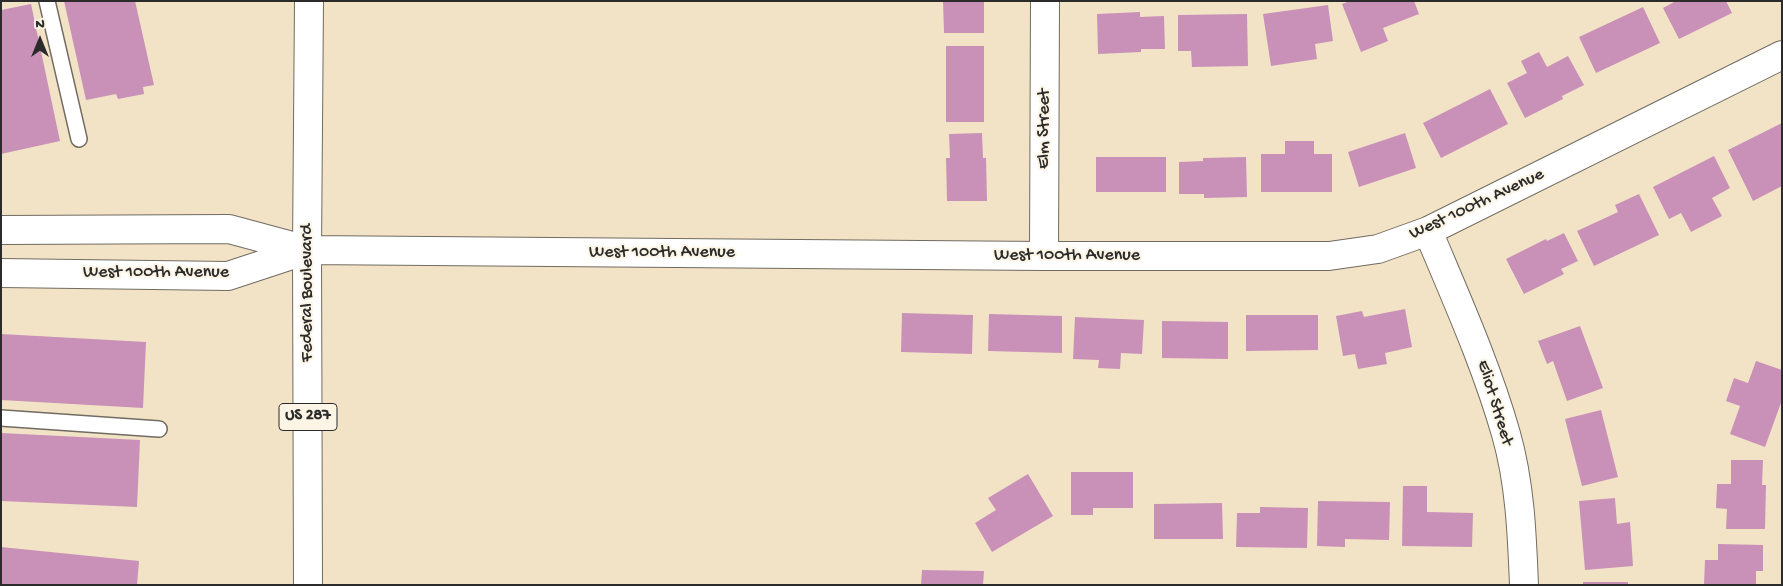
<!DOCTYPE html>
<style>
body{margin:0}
#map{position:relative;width:1783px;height:586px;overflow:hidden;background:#f2e3c6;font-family:"Gochi Hand",sans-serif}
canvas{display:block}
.frame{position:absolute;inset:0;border:2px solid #2b2b2b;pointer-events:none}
.north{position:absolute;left:15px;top:15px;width:50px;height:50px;-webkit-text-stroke:4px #fcf5e5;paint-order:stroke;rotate:0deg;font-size:14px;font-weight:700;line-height:20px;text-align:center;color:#2b2b2b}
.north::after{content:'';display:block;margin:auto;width:18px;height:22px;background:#2b2b2b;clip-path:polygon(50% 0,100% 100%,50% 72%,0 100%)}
</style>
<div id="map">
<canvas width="1783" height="586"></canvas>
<div class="frame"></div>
<div class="north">N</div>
</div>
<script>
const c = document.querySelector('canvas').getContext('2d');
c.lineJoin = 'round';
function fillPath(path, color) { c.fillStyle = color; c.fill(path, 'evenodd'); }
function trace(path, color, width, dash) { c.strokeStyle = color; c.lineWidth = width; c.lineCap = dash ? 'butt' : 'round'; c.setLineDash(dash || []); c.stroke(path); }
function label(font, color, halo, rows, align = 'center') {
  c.font = font + ' "Gochi Hand",sans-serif'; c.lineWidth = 4; c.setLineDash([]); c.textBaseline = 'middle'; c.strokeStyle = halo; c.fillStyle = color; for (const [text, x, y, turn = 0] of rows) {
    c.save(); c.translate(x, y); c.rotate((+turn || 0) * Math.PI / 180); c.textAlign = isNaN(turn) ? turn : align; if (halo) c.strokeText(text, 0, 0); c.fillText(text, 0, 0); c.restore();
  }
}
fillPath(new Path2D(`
 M64,1h71l19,84 -11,2 1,7 -26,5 -2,-5 -30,6z
 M943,1h41v32h-40z
 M1350,1h64l5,13 -36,14 5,13 -27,11 -19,-48z
 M1676,1h50l6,12 -53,26 -16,-31z
 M31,4l29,137 -59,13v-144z
 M1328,5l5,36 -18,3 2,15 -46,7 -8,-52z
 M1643,7l17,36 -64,30 -17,-36z
 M1140,12v5l24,-1 1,33h-24v3l-43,2 -1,-40z
 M1247,14l1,52 -56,1 -1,-16h-13v-36z
 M946,46h38v76h-38z
 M1539,52l8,15 21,-11 16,29 -22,11 1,3 -38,19 -18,-35 20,-10 -6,-12z
 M1490,89l18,35 -67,34 -18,-35z
 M1782,123v63l-29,15 -25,-51z
 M982,133l1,25h3l1,43h-40l-1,-43h4l-1,-24z
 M1405,133l11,35 -57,19 -11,-35z
 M1285,141h29v13h18v38h-71v-38h24z
 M1714,156l16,32 -18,10 10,18 -31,16 -10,-19 -12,6 -16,-32z
 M1096,157h70v35h-70z
 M1246,157l1,40 -43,1v-4h-25v-32l24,-1v-3z
 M1639,194l20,41 -65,31 -17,-35 41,-19 -3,-7z
 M1564,233l14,28 -17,8 3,5 -40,20 -18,-35 40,-20 1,2z
 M1405,309l7,38 -27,6 2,11 -29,5 -3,-15 -12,2 -7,-40 26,-5 2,6z
 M902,313l71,2 -1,39 -71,-2z
 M989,314l73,2v37l-74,-2z
 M1246,315h72v35l-72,1z
 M1075,317l69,3 -2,34 -21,-1 -1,16 -22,-1 1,-8 -26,-1z
 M1162,321l66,1v37l-66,-1z
 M1580,326l23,62 -36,13 -14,-40 -6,3 -9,-23z
 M1,334l145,8 -3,66 -142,-8z
 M1756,361l26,9v30l-17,47 -35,-13 10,-28 -14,-5 8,-23 14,5z
 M1601,410l17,67 -36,9 -17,-67z
 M1,433l139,7 -3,67 -136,-6z
 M1731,460h32l-1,25h4l-1,44h-39l1,-20 -11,-1 1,-24h14z
 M1071,472h62v36h-40v7h-22z
 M1028,474l25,42 -61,36 -17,-29 21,-13 -8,-12z
 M1403,486h24v26l46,1 -1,34 -70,-1z
 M1615,498l2,26 13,-2 3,44 -48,4 -6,-69z
 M1318,501l72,1 -1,38 -44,-1v8l-28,-1z
 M1222,503l1,36h-69v-35z
 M1260,507l48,1 -1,40 -71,-1 1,-34h23z
 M1718,544l45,1v26h-7v14h-52l1,-25h13z
 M1,547l138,14 -2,24h-136z
 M922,570l62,1 -1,14h-62z
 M1583,582h45v3h-45z`), '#c991b8');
const lane = new Path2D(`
 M47,1l32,138
 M1,418l158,11`);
const street = new Path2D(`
 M1,230l228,-1 78,21 737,6h285l49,-7 50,-18 354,-176
 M1428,231c28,67 58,133 78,203 14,49 16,100 18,151
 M1044,256l1,-255
 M1,273l227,3 79,-26`);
const primary = new Path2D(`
 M308,585l-1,-335 2,-249`);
trace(lane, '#716b61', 18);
trace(street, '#716b61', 30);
trace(primary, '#716b61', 30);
trace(lane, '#fff', 15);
trace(street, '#fff', 28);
trace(primary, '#fff', 28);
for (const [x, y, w] of [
 [308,417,58]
]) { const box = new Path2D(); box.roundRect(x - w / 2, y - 13.5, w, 27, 4); c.fillStyle = '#fcf5e5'; c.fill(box); trace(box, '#2b2b2b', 1); }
label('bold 16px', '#2b2b2b', null, [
 ["US 287",308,417]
]);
label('18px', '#2b2b2b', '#fcf5e5', [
 ["Elm Street",1045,129,-90],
 ["West 100th Avenue",1477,205,-25],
 ["West 100th Avenue",662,253],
 ["West 100th Avenue",1067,256],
 ["West 100th Avenue",156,273],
 ["Federal Boulevard",308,293,-90],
 ["Eliot Street",1494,403,73]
]);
</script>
